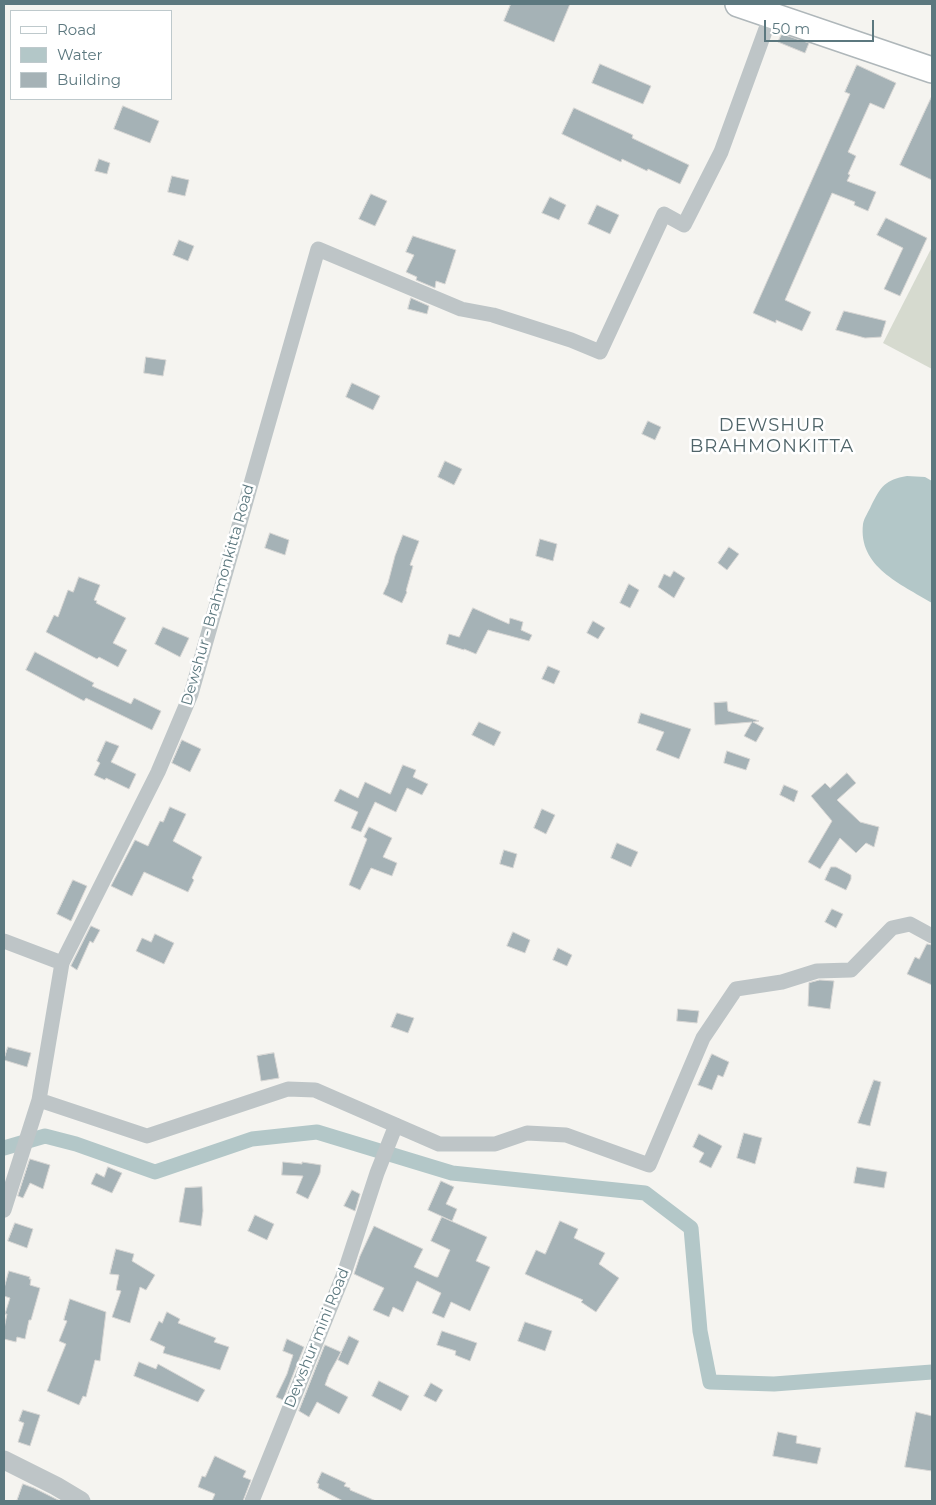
<!DOCTYPE html>
<style>
body{margin:0}
#map{position:relative;width:936px;height:1505px;overflow:hidden;background:#f5f4f0;font-family:Montserrat,sans-serif}
canvas{display:block}
.frame{position:absolute;inset:0;border:5px solid #5c787f;pointer-events:none}
.legend{position:absolute;left:10px;top:10px;width:162px;height:90px;box-sizing:border-box;background:#fff;border:1px solid #bec9cc;margin:0;padding:6px 9px;list-style:none;font-size:15px;color:#5c787f}
.legend li{display:flex;align-items:center;gap:10px;height:25px}
.legend b{width:25px;border:1px solid #bec9cc}
.scale{position:absolute;left:764px;top:20px;width:110px;height:22px;box-sizing:border-box;border:2px solid #5c787f;border-top:0;padding-left:6px;font-size:15px;line-height:18px;white-space:nowrap;color:#5c787f;-webkit-text-stroke:4px #fff;paint-order:stroke}
</style>
<div id="map">
<canvas width="936" height="1505"></canvas>
<div class="frame"></div>
<ul class="legend">
<li><b style="height:6px;background:#fff"></b>Road</li>
<li><b style="height:14px;background:#b3c7c8"></b>Water</li>
<li><b style="height:14px;background:#a5b2b6"></b>Building</li>
</ul>
<div class="scale">50 m</div>
</div>
<script>
const c = document.querySelector('canvas').getContext('2d');
c.lineJoin = 'round';
function fillPath(path, color) { c.fillStyle = color; c.fill(path, 'evenodd'); }
function trace(path, color, width, dash) { c.strokeStyle = color; c.lineWidth = width; c.lineCap = dash ? 'butt' : 'round'; c.setLineDash(dash || []); c.stroke(path); }
function label(font, color, halo, rows, align = 'center') {
  c.font = font + ' Montserrat,sans-serif'; c.lineWidth = 5; c.setLineDash([]); c.textBaseline = 'middle'; c.strokeStyle = halo; c.fillStyle = color; for (const [text, x, y, turn = 0] of rows) {
    c.save(); c.translate(x, y); c.rotate((+turn || 0) * Math.PI / 180); c.textAlign = isNaN(turn) ? turn : align; if (halo) c.strokeText(text, 0, 0); c.fillText(text, 0, 0); c.restore();
  }
}
fillPath(new Path2D(`
 M932,247v122l-49,-26z`), '#d6dacf');
fillPath(new Path2D(`
 M907,476l18,1 7,4v122c-31,-19 -74,-36 -69,-79 1,-6 6,-13 8,-18 10,-20 14,-26 36,-30z`), '#b3c7c8');
trace(new Path2D(`
 M4,1148l41,-12 31,8 79,28 97,-33 65,-7 135,41 193,20 46,35 9,103 10,51 64,2 158,-12`), '#b3c7c8', 15);
const building = new Path2D(`
 M511,4h59l-16,38 -50,-21z
 M782,34l27,9 -4,10 -27,-11z
 M600,64l51,22 -8,18 -51,-21z
 M857,65l39,18 -12,26 -14,-6 -22,49 8,4 -8,18 2,1 -3,6 29,11 -8,19 -14,-6 1,-3 -23,-9 -47,107 26,12 -9,19 -26,-11v3l-23,-10 97,-219 -5,-2z
 M932,96v84l-32,-15z
 M123,106l36,15 -9,22 -36,-14z
 M574,108l59,27 -1,3 57,27 -9,19 -32,-15 -1,2 -25,-12 -1,3 -59,-28z
 M99,159l11,4 -3,11 -12,-3z
 M172,176l17,4 -4,16 -17,-4z
 M371,194l16,7 -12,25 -16,-7z
 M550,197l16,8 -7,15 -17,-7z
 M597,205l22,10 -9,19 -22,-10z
 M886,218l41,20 -27,58 -16,-7 19,-41 -26,-13z
 M413,236l43,14 -11,34 -9,-3 -1,7 -19,-8 1,-3 -11,-5 8,-17 -8,-3z
 M179,240l15,6 -6,15 -15,-6z
 M411,298l18,8 -2,8 -19,-5z
 M844,311l42,10 -5,16 -16,1 -29,-8z
 M146,357l20,3 -3,16 -19,-3z
 M352,383l28,13 -7,14 -27,-13z
 M648,421l13,6 -6,13 -13,-6z
 M445,461l17,8 -8,16 -16,-8z
 M270,533l19,7 -4,15 -20,-7z
 M403,535l16,6 -9,24 3,1 -7,25 1,1 -5,11 -19,-9 5,-11 7,-27z
 M540,539l17,5 -4,17 -17,-5z
 M729,547l10,7 -12,16 -9,-7z
 M674,571l11,7 -11,20 -16,-11 6,-13 6,3z
 M79,577l21,8 -6,15 3,1 -1,2 30,15 -13,25 14,7 -9,17 -19,-10 -2,2 -51,-27 8,-17 4,2 10,-27 5,2z
 M629,584l10,6 -9,18 -10,-5z
 M473,608l36,16 1,-6 13,4 -2,8 11,5 -3,6 -41,-11 -12,24 -12,-5v1l-18,-6 3,-10 10,3z
 M593,621l12,7 -7,11 -11,-6z
 M163,627l26,11 -9,19 -25,-13z
 M35,652l59,31 -2,3 39,18 3,-6 27,13 -9,19 -66,-32 -2,3 -58,-31z
 M548,666l12,5 -6,13 -12,-5z
 M727,702l1,9 31,10 -6,1 11,6 -8,14 -12,-6 8,-14 -37,3 -1,-22z
 M641,713l50,16 -12,30 -23,-9 8,-18 -26,-9z
 M479,722l22,10 -7,14 -22,-11z
 M182,740l19,9 -11,23 -18,-9z
 M106,741l13,5 -8,16 25,12 -7,15 -23,-11 -1,2 -11,-5 6,-12 -3,-2z
 M727,751l23,8 -4,11 -22,-7z
 M403,765l13,5 -3,7 15,7 -6,11 -15,-7 -11,24 -21,-10 -14,30 -10,-4 7,-16 -24,-11 6,-12 18,9 7,-16 25,12z
 M847,773l9,10 -19,17 23,22 19,5 -5,20 -8,-4 -10,10 -16,-15 -20,31 -12,-7 24,-41 -21,-25 14,-13 5,5z
 M784,785l14,6 -4,11 -14,-7z
 M170,807l16,7 -13,27 29,16 -10,21 2,2 -6,12 -44,-20 -12,24 -21,-10 24,-46 13,6 12,-25 3,1z
 M542,809l13,6 -9,19 -12,-6z
 M369,827l23,11 -9,19 14,6 -5,13 -21,-8 -11,22 -11,-5 18,-46 -3,-2z
 M617,843l21,9 -7,15 -20,-9z
 M504,850l13,4 -4,14 -13,-4z
 M831,867h5l15,8v4l-5,11 -21,-10z
 M73,880l14,6 -16,35 -14,-7z
 M832,909l11,5 -7,14 -11,-6z
 M91,926l9,4 -7,13 -3,-2 -13,29 -6,-4z
 M513,932l17,8 -5,13 -18,-7z
 M155,934l19,9 -10,21 -28,-13 6,-13 9,4z
 M927,944l5,1v40l-25,-11 8,-17 4,2z
 M558,948l14,7 -5,11 -14,-6z
 M820,980l14,1 -4,28 -22,-3 1,-23z
 M678,1009l21,2 -2,12 -20,-2z
 M397,1013l17,5 -6,15 -17,-6z
 M8,1047l23,6 -4,14 -23,-7z
 M274,1053l5,25 -18,3 -4,-25z
 M712,1054l17,8 -6,15 -5,-2 -6,15 -14,-5z
 M874,1080l7,2 -11,44 -12,-3z
 M744,1133l18,5 -7,26 -18,-6z
 M699,1134l23,12 -11,22 -12,-6 5,-9 -11,-6z
 M30,1159l20,6 -7,24 -13,-6 -7,15 -5,-2z
 M283,1162l19,2v-2l19,3 -1,8 -12,26 -12,-6 7,-17 -21,-1z
 M108,1167l14,6 -10,20 -21,-9 5,-11 8,4z
 M857,1167l30,5 -3,16 -30,-5z
 M441,1181l13,6 -8,17 11,5 -5,12 -24,-11z
 M202,1187l1,24 -2,15 -22,-4 6,-34z
 M352,1190l8,4 -5,17 -11,-5z
 M255,1215l19,9 -7,16 -19,-9z
 M442,1217l45,20 -11,24 14,6 -20,44 -19,-9 -7,16 -12,-5 9,-20 -24,-12 -14,31 -10,-5 -4,10 -16,-7 11,-22 -30,-14 6,-18 14,-30 49,23 -9,18 22,10h2l12,-27 -19,-9z
 M560,1221l18,8 -4,9 31,15 -6,11 20,14 -23,34 -15,-10 2,-2 -58,-26 11,-24 9,4z
 M15,1223l18,6 -6,19 -19,-7z
 M116,1249l18,5 -2,7 23,14 -9,15 -6,-3 -10,36 -18,-6 9,-26 -5,-1 3,-15 -9,-1z
 M9,1271l21,6 -1,2h2l-1,6 10,3 -9,32h-2l-4,19 -8,-2 -1,5 -12,-3v-10l3,-15h-2l5,-16 -6,-2v-7z
 M70,1299l36,13 -6,49 -5,-1 -9,37 -3,-1 -4,9 -32,-14 19,-47 -7,-3 8,-20 -3,-1z
 M167,1312l13,7 -2,4 38,15 -2,4 15,5 -9,23 -57,-17 2,-6 -15,-7 9,-19 3,2z
 M525,1322l27,9 -7,20 -27,-10z
 M442,1331l35,12 -7,18 -15,-6 1,-4 -19,-6z
 M349,1336l10,5 -11,24 -10,-5z
 M287,1339l17,8 -21,53 -7,-3 11,-23 6,-19 -10,-4z
 M325,1345l16,7 -12,22 -4,11 23,12 -9,17 -22,-12 -8,15 -10,-6z
 M139,1362l17,7 2,-5 47,26 -7,12 -64,-26z
 M379,1381l30,15 -8,15 -29,-15z
 M431,1383l12,7 -7,12 -12,-6z
 M23,1410l17,5 -10,31 -12,-4 6,-19 -5,-2z
 M916,1412l16,4v55l-27,-4z
 M778,1432l19,4 -1,7 25,5 -4,16 -44,-8z
 M215,1456l31,15 -3,6 8,3 -8,21h-31l3,-7 -17,-7 4,-11 3,1z
 M322,1472l24,11 -2,3 6,2v2l26,11h-33l-25,-13 1,-4 -2,-1z
 M23,1484l11,4 26,13h-43z`);
fillPath(building, '#a5b2b6');
trace(building, '#d6d5d3', 1);
const primary = new Path2D(`
 M738,4l194,66`);
trace(primary, '#afb7ba', 28);
trace(new Path2D(`
 M4,941l58,22
 M39,1100l23,-137 96,-191 33,-78 127,-445 143,60 32,6 78,25 29,12 64,-138 20,11 37,-73 50,-137
 M4,1210l35,-110 108,36 141,-47 27,1 124,54h56l32,-11 39,2 83,30 54,-127 33,-49 46,-7 35,-11 34,-1 41,-42 18,-4 22,12
 M252,1501l93,-230 32,-98 19,-48`), '#bec5c7', 15);
trace(new Path2D(`
 M4,1460l52,26 25,15`), '#bec5c7', 19);
trace(primary, '#fff', 25);
label('15px', '#5c787f', '#fff', [
 ["Dewshur - Brahmonkitta Road",218,595,-74],
 ["Dewshur mini Road",317,1338,-68]
]);
c.letterSpacing = '1px';
label('18px', '#4f6469', '#fff', [
 ["DEWSHUR",772,426],
 ["BRAHMONKITTA",772,447]
]);
c.letterSpacing = '0px';
</script>
